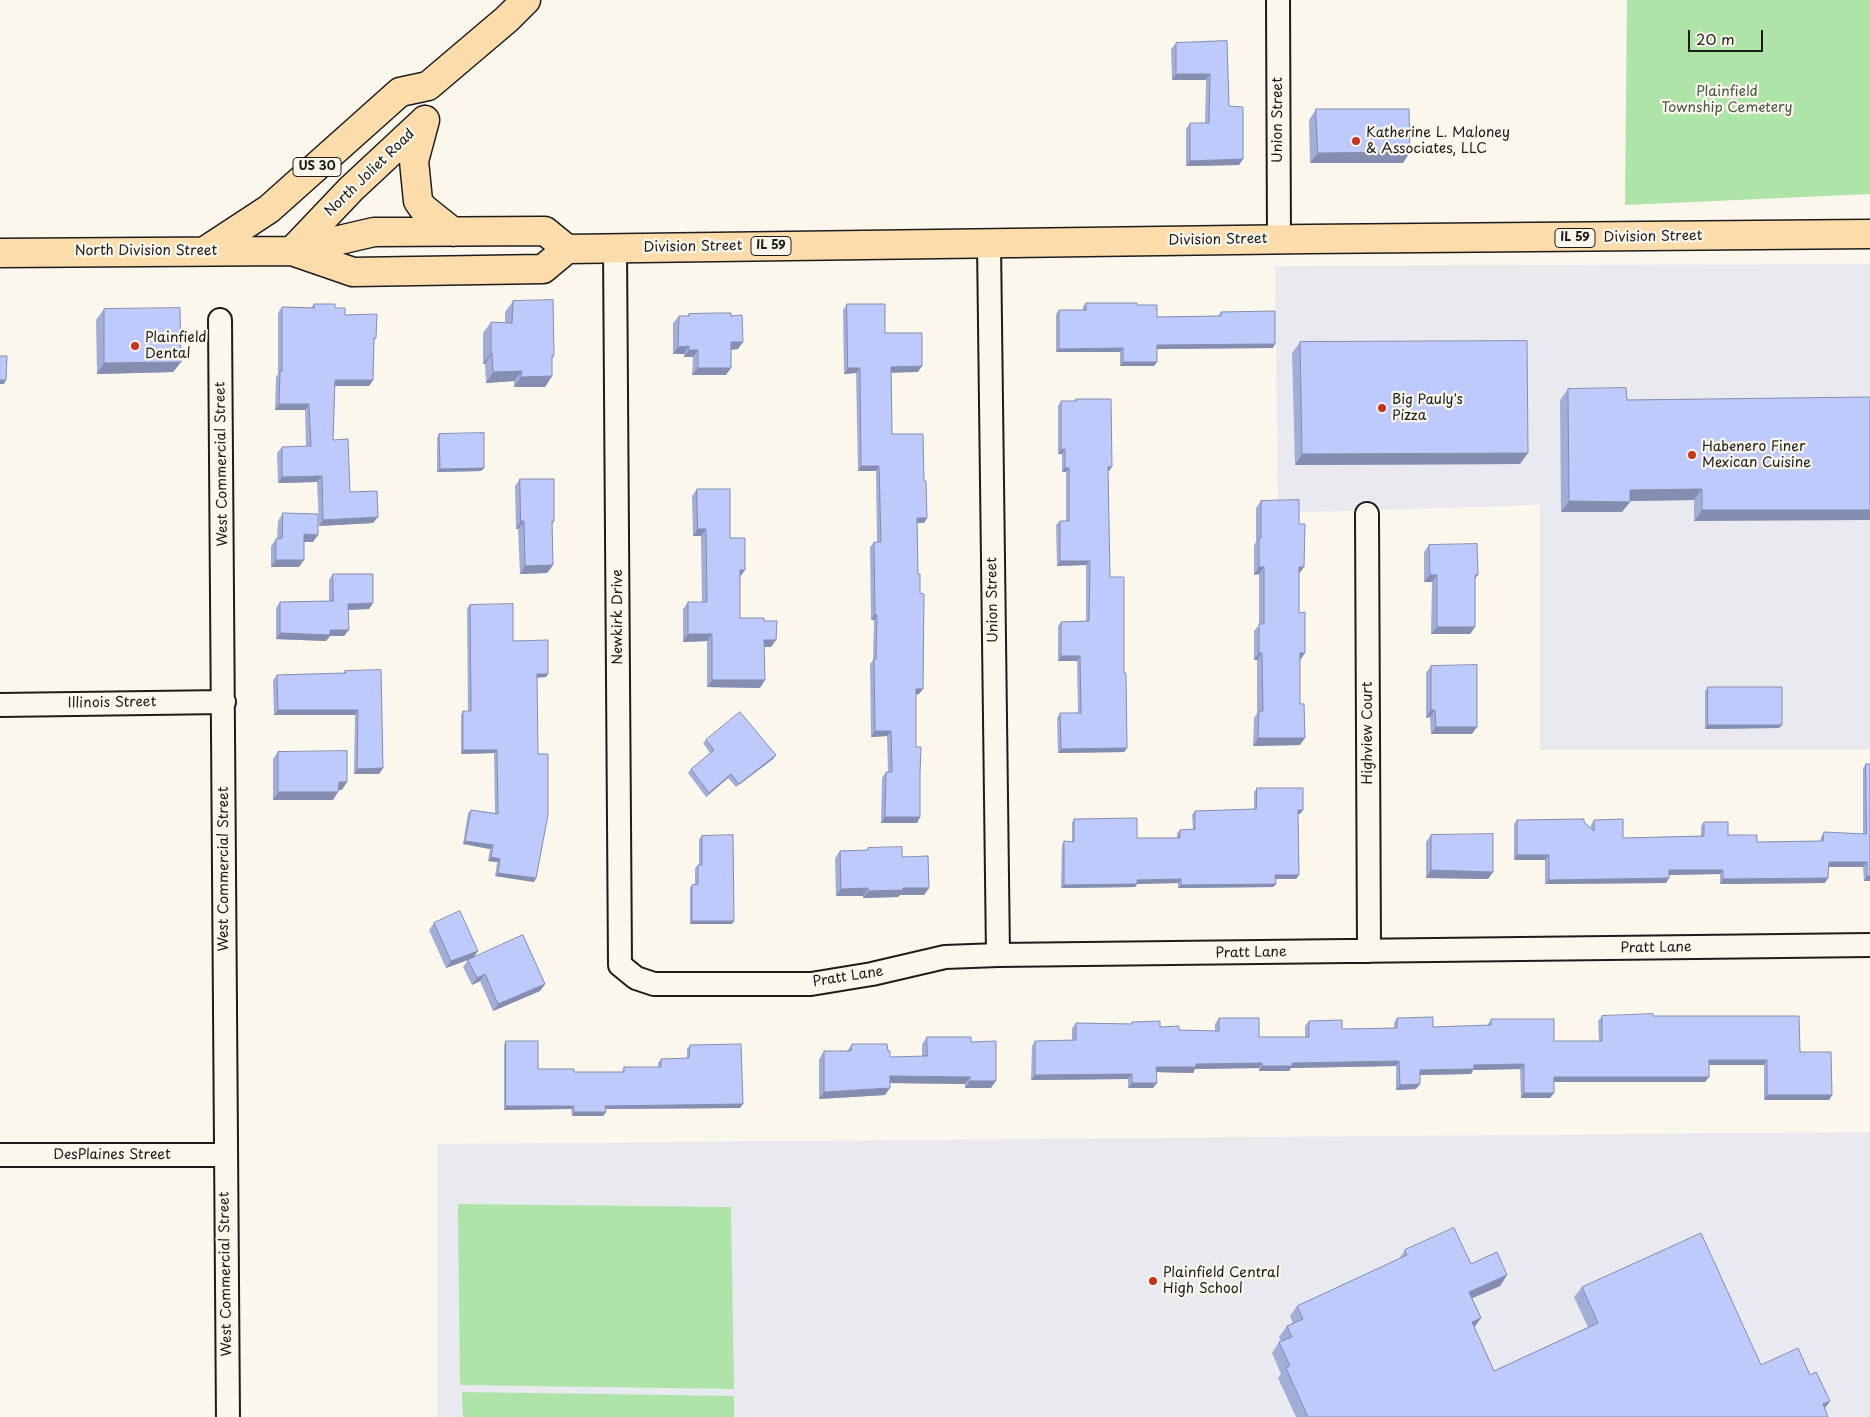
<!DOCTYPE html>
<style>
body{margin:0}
#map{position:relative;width:1870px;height:1417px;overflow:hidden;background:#fbf7ec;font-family:"Playpen Sans",sans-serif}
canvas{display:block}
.scale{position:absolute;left:1688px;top:30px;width:75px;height:22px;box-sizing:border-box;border:2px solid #1c1c1c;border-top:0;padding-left:6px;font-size:15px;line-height:18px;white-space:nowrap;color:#1c1c1c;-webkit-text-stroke:4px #fbf7ec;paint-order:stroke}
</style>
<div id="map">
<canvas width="1870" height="1417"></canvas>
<div class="scale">20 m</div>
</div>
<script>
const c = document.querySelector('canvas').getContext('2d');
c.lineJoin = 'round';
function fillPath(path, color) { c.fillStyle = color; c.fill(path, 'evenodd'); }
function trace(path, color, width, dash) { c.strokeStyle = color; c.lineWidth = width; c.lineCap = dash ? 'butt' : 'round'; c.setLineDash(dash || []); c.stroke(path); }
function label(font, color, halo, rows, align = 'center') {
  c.font = font + ' "Playpen Sans",sans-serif'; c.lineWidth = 4.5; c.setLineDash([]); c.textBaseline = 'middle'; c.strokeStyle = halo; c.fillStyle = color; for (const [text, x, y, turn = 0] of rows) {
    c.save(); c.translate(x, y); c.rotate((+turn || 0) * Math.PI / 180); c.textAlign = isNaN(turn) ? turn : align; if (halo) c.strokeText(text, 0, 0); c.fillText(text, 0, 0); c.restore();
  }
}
fillPath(new Path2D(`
 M1870,264v486h-330v-245l-262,8 -3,-247z
 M1870,1132v285h-1433v-273z`), '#e9eaf0');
fillPath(new Path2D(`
 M1627,0h243v194l-245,11z
 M458,1204l273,3 3,182 -274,-4z
 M462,1392l272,4v21h-271z`), '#aee4a7');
const street = new Path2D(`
 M1278,0l1,240
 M989,244l9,711
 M615,248l5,717 16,13 18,6h157l61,-10 73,-17 53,-2 872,-10
 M220,320l8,1097
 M1367,514l2,437
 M0,705l224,-3
 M0,1155h225`);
const primary = new Path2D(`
 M425,120l-11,41 4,40 5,7 30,24
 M205,251l64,-42 131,-117 28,-6 79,-67 19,-19
 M292,251l61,21 190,-3 24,-20 742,-10 561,-5
 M292,251l59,-62 74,-69
 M0,253l292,-2 82,-19 171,-1 22,18`);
trace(street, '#1c1c1c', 26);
trace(primary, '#1c1c1c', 31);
trace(street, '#fbf7ec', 22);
trace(primary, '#fddcac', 28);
fillPath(new Path2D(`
 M1227,41l2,65 14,53 -4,6 -53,1v-37l4,-6h15l1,-43h-34l-1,-31 5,-6z
 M1316,109l94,43 -7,11h-93l-1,-43z
 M513,301l41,55 -2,3v17l-7,11h-31v-6l-28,2 -1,-19h-2v-31l8,-11 14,1v-11z
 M1086,303l51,2 20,12 61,-1 3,-4 52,36 -116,1 -3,17h-34v-14h-64v-38l3,-4h24v-4z
 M314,304l21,4 41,30 -2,3 -1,39 -4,6h-34l-2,54 17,52 28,25 -5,6 -54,3 -2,-44 -39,1 -1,-30 5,-6 24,-1 -1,-36h-30l1,-33 2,-3v-61l4,-6 29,1z
 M847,304l38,29 33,39h-27l1,62 32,47 3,37 -3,5h-7l1,51 2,19 3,96 -4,5h-3v53l4,26v44l-3,6h-36l1,-45 4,-6h2l-1,-36 -16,1 -1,-73 3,-4 1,-40h-3l-1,-73 4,-5h3l-1,-71h-18l-2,-98 -12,1 -1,-64z
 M104,309l77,53 -8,10 -76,2 -1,-54z
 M689,314l42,2 7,33 -7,1 -5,25h-34l1,-18h-9v-3h-11v-31l6,-7h8z
 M1300,342l220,122 -225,1 -3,-112z
 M1568,389l59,11 243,-3 -176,124v-21l-64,1 -8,11h-61l-1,-112z
 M1076,399l33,72h-1l2,106 14,96 3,75 -3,4 -66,1 -1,-35 3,-5h18l-1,-52h-19v-35l3,-4 25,-1v-56l-29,1 -1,-41 4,-4h6v-49h-4v-18h-4v-48l3,-5h14z
 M439,434l45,34 -3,3 -44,1v-34z
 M520,479l34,42 -2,4 1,40 -6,8 -27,1 -2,-45h-2l-1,-43z
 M697,489l33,49 10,39v41l24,3 7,26h-7l-4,41 -53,-1v-46l-24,1v-33l5,-7h14l-1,-66h-8l-1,-40z
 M1261,501l38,72v40l6,40 -5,7v85l-47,1 1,-28 3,-5v-53h-3v-29l5,-6v-51l-5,1v-30l2,-3v-34z
 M283,513l30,29h-9l-5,25h-28v-21l5,-7h1l1,-18z
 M1429,545l49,30 -3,4v48l-5,7h-39l1,-52h-8v-30z
 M333,574l40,29 -4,6 -21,1 -4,26h-14l-4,5 -50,-2v-31l4,-6 49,-1v-21z
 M470,605l43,36 35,33 -2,3h-9l-1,201 -2,4 -39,-6 2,-14 -9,-1 2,-12 -27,-5 5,-31 3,-3 24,3 -1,-60 -33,1v-39l2,-4h5l-1,-103z
 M1431,666l41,68h-41l-1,-17 -4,1v-45z
 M345,671l38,97 -4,6h-25l1,-59h-81l-1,-35 4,-5 67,-2z
 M1708,687l74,38 -3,3 -74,1v-38z
 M706,740l70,15 -3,4 -37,28 -8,-9 -22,19 -18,-24 3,-4 19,-16 -7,-10z
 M278,752l64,38h-4l-5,10h-60v-41z
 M1866,764l4,117h-6l-1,-14h-34l-1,11 -3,5 -105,1v-10l-51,1v3l-3,5 -121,1v-24h-31v-36l3,-4 67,2 7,6v-3l3,-5 29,18 78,-2v-10l3,-4 24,13 29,7 63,-1 1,-4 3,-5 39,2v-66z
 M1257,788l43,26h-2l1,61 -3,4h-20v5l-3,3 -95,1v-5l-41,1 -2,3 -74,1 1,-43 2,-4 8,1v-19l2,-4 63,19h40v-5l3,-3 13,-1 -1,-14 3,-4 59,-2v-17z
 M1431,835l62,37 -5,7 -62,-1v-36z
 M702,836l30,88h-42v-36l2,-3 3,-1v-16l3,-3h1v-26z
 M868,848l34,9 27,31 -5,7h-24l-2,2 -35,1v-2h-27l-1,-38 5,-7h27z
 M434,923l44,28 -5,7 72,26 -5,7 -47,20 -13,-30 -8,4 -9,-18 5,-7 3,-1 -25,9 -17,-38z
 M1602,1016h51l147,36 32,43 -3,5h-65v-35h-55v12l-4,5h-151l-4,16h-29l-1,-29 -47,1 -2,4 -51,1 -4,14 -20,1v-24l-105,2 -2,3h-30v-3l-64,1 -2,4 -36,-1 -4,16h-25v-9l-97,1 1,-34 3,-5 37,-1v-12l4,-5 55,1 1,-2 47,8 36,1v-7l4,-6 40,19h46v-11l4,-5 33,8 52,-1v-5l3,-5 36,9 55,-1v-2l3,-5 63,22h45l-1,-20z
 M927,1037l44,5 20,46h-26v-4l-75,-1 -5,12 -66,4v-40l5,-8h23l5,-7 36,7 2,6 32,-1v-12z
 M506,1041l32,28 36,3h48l2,-5h34v-4l3,-4h26v-10l3,-4 53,59 -3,4 -135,1 1,3 -3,4h-31l-1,-7 -67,1v-65z
 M1405,1250l66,14 36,11 -7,11 -28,12 9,20 -7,9 20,44 94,-44 -14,-30 8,-10 179,78 49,10 20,26 -5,7 3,9h-532l-18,-39 3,-4 -9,-21 7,-11 2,-1 -2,-4 8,-11 6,-3 -3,-7 7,-10 102,-47z`), '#a3aed8');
fillPath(new Path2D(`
 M1176,74h34l-4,6h-34z
 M1410,152l-7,11h-93l8,-10z
 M1243,159l-4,6 -53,1 4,-5z
 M731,342h12l-5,7 -12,1z
 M1275,344l-2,4 -119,1 3,-4z
 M689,346l-5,8h-11l5,-7z
 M1123,348l-3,4h-64l3,-3z
 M689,350h9l-5,7h-9z
 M491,353h1l-7,11h-2z
 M181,362l-8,10 -76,2 7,-11z
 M1123,362h34l-3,4h-34z
 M922,366l-4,6 -31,1 4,-6z
 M698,368h33l-5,7h-34z
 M848,368h12l-4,5 -12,1z
 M522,371l-8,10 -28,2 7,-11z
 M552,376l-7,11h-31l7,-10z
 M0,380h6l-2,4h-4z
 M335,380h38l-4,6h-38z
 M279,404h30l-4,6h-30z
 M1065,449l-3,5h-4l3,-4z
 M1528,453l-8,11 -225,1 7,-11z
 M861,466h18l-3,5h-18z
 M1108,467h4l-3,4h-4z
 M484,468l-3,3 -44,1 3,-3z
 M1065,468h4l-3,4h-4z
 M322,476l-5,6 -39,1 4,-6z
 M1702,489l-8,11 -72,1 8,-11z
 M1569,501l61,1 -8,10h-61z
 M1702,510h168v10l-176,1z
 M378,517l-5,6 -54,3 4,-6z
 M917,518h10l-3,5h-11z
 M521,521h3l-6,8h-2z
 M698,529h8l-5,7h-8z
 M304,534l14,1 -5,7h-14z
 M276,560h28l-5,7h-28z
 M1060,561h30l-4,4 -29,1z
 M553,565l-6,8 -27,1 5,-8z
 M1259,567h5l-5,7 -5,1z
 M1299,567h5l-5,7z
 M740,570h5l-5,7z
 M1430,575h7l-5,7h-8z
 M373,603l-4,6 -25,1 4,-6z
 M875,615h2l-3,5h-3z
 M1437,627h38l-5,7h-39z
 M330,630h19l-5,6h-14l-4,5 -50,-2 4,-6z
 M688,634h24l-5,7 -24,1z
 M764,640h12l-5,7h-12z
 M1259,653h3l-5,7h-3z
 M1300,653h5l-5,7z
 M1061,656h19l-3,5h-19z
 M537,674h11l-2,3 -11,1z
 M712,680h53l-5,8 -53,-1z
 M916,689h7l-4,5 -7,1z
 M278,710h80l-3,5h-81z
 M1431,710h4l-5,7 -4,1z
 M1708,725h74l-3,3 -74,1z
 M1436,727h41l-5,7h-41z
 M875,731h16l-4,5 -16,1z
 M1258,738h47l-5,7 -47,1z
 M1127,748l-3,4 -66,1 3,-4z
 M463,750h34l-3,3 -33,1z
 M776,755l-3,4 -37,28 3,-3z
 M383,768l-4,6h-25l3,-5z
 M731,774l-3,4 -22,19 3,-4z
 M339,782h8l-5,8h-8z
 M278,792h60l-5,8h-60z
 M1298,810h5l-3,4h-5z
 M885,817h35l-3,6h-36z
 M465,841l28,4 -3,4 -27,-5z
 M1517,855h32l-4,5h-31z
 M491,857l9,2 -3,3 -9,-1z
 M1829,862h38l-4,5h-38z
 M1431,870l62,2 -5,7 -62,-1z
 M1669,870h54l-3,4 -54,1z
 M498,873l38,5 -2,4 -39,-6z
 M1275,875h24l-3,4h-23z
 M1867,876h3v5h-6z
 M1669,878l-3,5 -121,1 4,-4z
 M1828,878l-3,5 -105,1 3,-5z
 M1181,879l-3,4 -43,1 2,-4z
 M1137,884l-2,3 -74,1 3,-3z
 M1276,884l-3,3 -95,1 3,-3z
 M868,888l-5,8h-27l5,-7z
 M903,888h26l-5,7h-24l-2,2 -35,1 5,-7z
 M692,921h42l-2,3h-42z
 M478,951l-5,7 -27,10 5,-7z
 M485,974l-5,7 -8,4 5,-7z
 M545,984l-5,7 -47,20 5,-7z
 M1709,1060h58l-3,5h-59z
 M1399,1061l-3,5 -105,2 -2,3h-30l3,-5 30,-3z
 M1262,1063l-3,5 -64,1 -2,4 -40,-1 3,-5 40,-3z
 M1524,1064l-4,5 -47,1 -2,4 -55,1 4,-5 54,-5z
 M1132,1074l-4,5 -97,1 4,-5z
 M890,1076l80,1 -5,7 -80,-1z
 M1554,1077h155l-4,5h-155z
 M970,1081h26l-5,7h-26z
 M1132,1083h25l-4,5h-25z
 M1420,1084l-4,5 -20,1 4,-5z
 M890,1088l-5,7 -66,4 5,-7z
 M1524,1093h30l-4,5h-29z
 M1767,1095h65l-3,5h-65z
 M743,1104l-3,4 -137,1 2,-3z
 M506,1106h68l-3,3 -67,1z
 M574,1112h32l-3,4h-31z
 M1507,1275l-7,11 -39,17 8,-11z
 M1481,1318l-8,11 -1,-7z
 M1830,1401l-8,11 1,-8z`), '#858db0');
const building = new Path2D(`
 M1227,41l2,65 14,1v52l-53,2v-38h19l1,-49h-34v-31z
 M1316,109h93l1,43 -92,1z
 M553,300l1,56h-2v20l-31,1 1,-6 -29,1 -1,-19h-1v-31l21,1 1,-22z
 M1086,303h51v2h20v12l64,-1v-4l54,-1v33l-118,1v17h-34v-14l-64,1v-39h27z
 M314,304h21v4h10v7l32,-1 -1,24h-2l-1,42h-38l-2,60 15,-1 2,53 27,-1 1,26 -55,3 -1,-44 -40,1v-30l29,-1 -2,-42h-30l1,-33h2v-64l32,1z
 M847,304h38v29h37v33l-31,1 1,67h31l1,47h2l1,37h-10l1,56h2v19l4,1 -1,95h-7v58h5l-1,26v44h-35l1,-45h6l-1,-41h-16l-1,-72h2l1,-44h-2l-1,-73h7l-2,-76h-18l-1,-98h-12z
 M180,308l1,54 -77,1v-54z
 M716,313h15v3l11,-1 1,27h-12v26h-33v-18h-9v-4l-11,1 1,-31h10v-2z
 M1527,341l1,112 -226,1 -2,-112z
 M0,356h7l-1,24h-6z
 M1626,388l1,12 243,-3v113h-168v-21l-72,1v12l-61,-1 -1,-112z
 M1076,399h35l1,68h-4l2,110h14v96h2l1,75 -66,1 -1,-36h21l-1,-57h-19v-34l28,-1 1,-60h-30v-40h9v-53h-4v-19l-4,1v-49h15z
 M484,433v35l-44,1 -1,-35z
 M520,479h34v42l-2,1 1,43 -28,1 -1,-45h-3z
 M697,489h33v49h15v32h-5v48h24v3h13l-1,19h-12l1,40h-53v-46h-24v-32h19l-1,-73h-8z
 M1299,500v24h6l-1,43h-5v46l6,-1v41h-5v51h4l1,34h-47l1,-27h4l-1,-58h-3v-29h5v-57h-5v-29h2v-37z
 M283,513l35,1v21l-14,-1v26h-28v-21l6,-1z
 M1477,544l1,31h-3v52h-38v-52h-7l-1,-30z
 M333,574h40v29l-25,1 1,26h-19v5l-50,-2v-31l53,-1z
 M513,604v37l35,-1v34h-11l1,80h10v61l-12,63 -38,-5 2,-14 -9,-2 2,-12 -28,-4 6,-31 27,4 -1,-64h-34v-39h8l-1,-106z
 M1477,665v62h-41l-1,-17h-4v-44z
 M381,670l2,98 -26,1 1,-59h-80l-1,-35 69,-2 -1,-2z
 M1708,687h74v38h-74z
 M740,712l36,43 -37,29 -8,-10 -22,19 -18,-24 23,-19 -8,-10z
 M347,751v31h-8l-1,10h-60v-40z
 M1866,764h4v112h-3v-14h-38l-1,16 -105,1v-9h-54v8l-120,2v-25h-32v-35l67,-1v3l10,9v-11l29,-1v19l81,-2v-14h24v13h29v7l66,-1 1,-9 42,2z
 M1257,788h46v22h-5l1,65h-24l1,9 -95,1v-6l-44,1v4l-73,1v-44l10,1v-23l63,-1v20h43v-8l15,-1v-18l61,-2z
 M1493,834v38l-62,-2v-35z
 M733,835l1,86h-42v-36l6,-1v-19h4v-29z
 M902,847v10l26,-1 1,32h-26v2l-35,1v-3l-27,1 -1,-38 28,-1v-2z
 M460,911l18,40 -27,10 -17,-38z
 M523,935l22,49 -47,20 -13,-30 -8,4 -9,-18z
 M1653,1014v2h146l1,36h31l1,43h-65v-35h-58v17h-155v16h-30v-29l-50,1v4l-54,1v14l-20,1 -1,-24 -107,2v3h-30v-3l-66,1v3h-40l1,16h-25v-9l-97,1v-34l41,-1v-17l56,1v-2l28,-1v6l19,-1v4l40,1v-13h40v19h50v-16l33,-1v9l55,-1v-10l36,-1v10l58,-2v-6h63v22h48v-25z
 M927,1037h44v5l25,-1v40h-26v-4l-80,-1v12l-66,4v-41h27l1,-7h35l1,7h2v6l37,-1z
 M506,1041h32v28h36v3h50v-5h37v-8l28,-1 1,-13 51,-1 2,60 -138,2 1,6h-32v-6h-68z
 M1454,1228l17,36 26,-12 10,23 -38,17 12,26 -9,4 22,49 104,-48 -16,-36 119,-54 60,132 37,-17 12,27 6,-3 14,29 -7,3 5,13h-520l-22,-49 4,-2 -11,-24 13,-5 -5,-11 16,-7 -6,-13 110,-51 -2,-5z`);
fillPath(building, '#becafb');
trace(building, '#858db0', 1);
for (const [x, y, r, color] of [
 [1356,141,5,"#c8321e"],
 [135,346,5,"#c8321e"],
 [1382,408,5,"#c8321e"],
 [1692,455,5,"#c8321e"],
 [1153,1281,5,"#c8321e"]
]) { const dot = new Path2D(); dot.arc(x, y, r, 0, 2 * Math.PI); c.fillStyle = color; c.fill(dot); trace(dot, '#fbf7ec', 2); }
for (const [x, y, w] of [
 [317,167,48],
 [1575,238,40],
 [771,246,40]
]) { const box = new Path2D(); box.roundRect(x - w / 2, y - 9.5, w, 19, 4); c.fillStyle = '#fbf7ec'; c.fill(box); trace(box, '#1c1c1c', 1); }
label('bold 12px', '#1c1c1c', null, [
 ["US 30",317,167],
 ["IL 59",1575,238],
 ["IL 59",771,246]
]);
label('14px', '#485846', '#fbf7ec', [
 ["Plainfield",1727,92],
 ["Township Cemetery",1727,108]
]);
label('14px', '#1c1c1c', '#fbf7ec', [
 ["Union Street",1278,120,-90],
 ["North Joliet Road",370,173,-44],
 ["Division Street",1653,237,-1],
 ["Division Street",1218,240,-1],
 ["Division Street",693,247,-1],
 ["North Division Street",146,251],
 ["West Commercial Street",222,464,-91],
 ["Union Street",993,600,-91],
 ["Newkirk Drive",618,617,-90],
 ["Illinois Street",112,703,-1],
 ["Highview Court",1368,733,-90],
 ["West Commercial Street",224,869,-90],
 ["Pratt Lane",1656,948,-1],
 ["Pratt Lane",1251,953,-1],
 ["Pratt Lane",848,977,-9],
 ["DesPlaines Street",112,1155],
 ["West Commercial Street",226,1274,-91]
]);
label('14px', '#1c1c1c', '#fbf7ec', [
 ["Katherine L. Maloney",1366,133],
 ["& Associates, LLC",1366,149],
 ["Plainfield",145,338],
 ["Dental",145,354],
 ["Big Pauly's",1392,400],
 ["Pizza",1392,416],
 ["Habenero Finer",1702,447],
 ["Mexican Cuisine",1702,463],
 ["Plainfield Central",1163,1273],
 ["High School",1163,1289]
], 'left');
</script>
